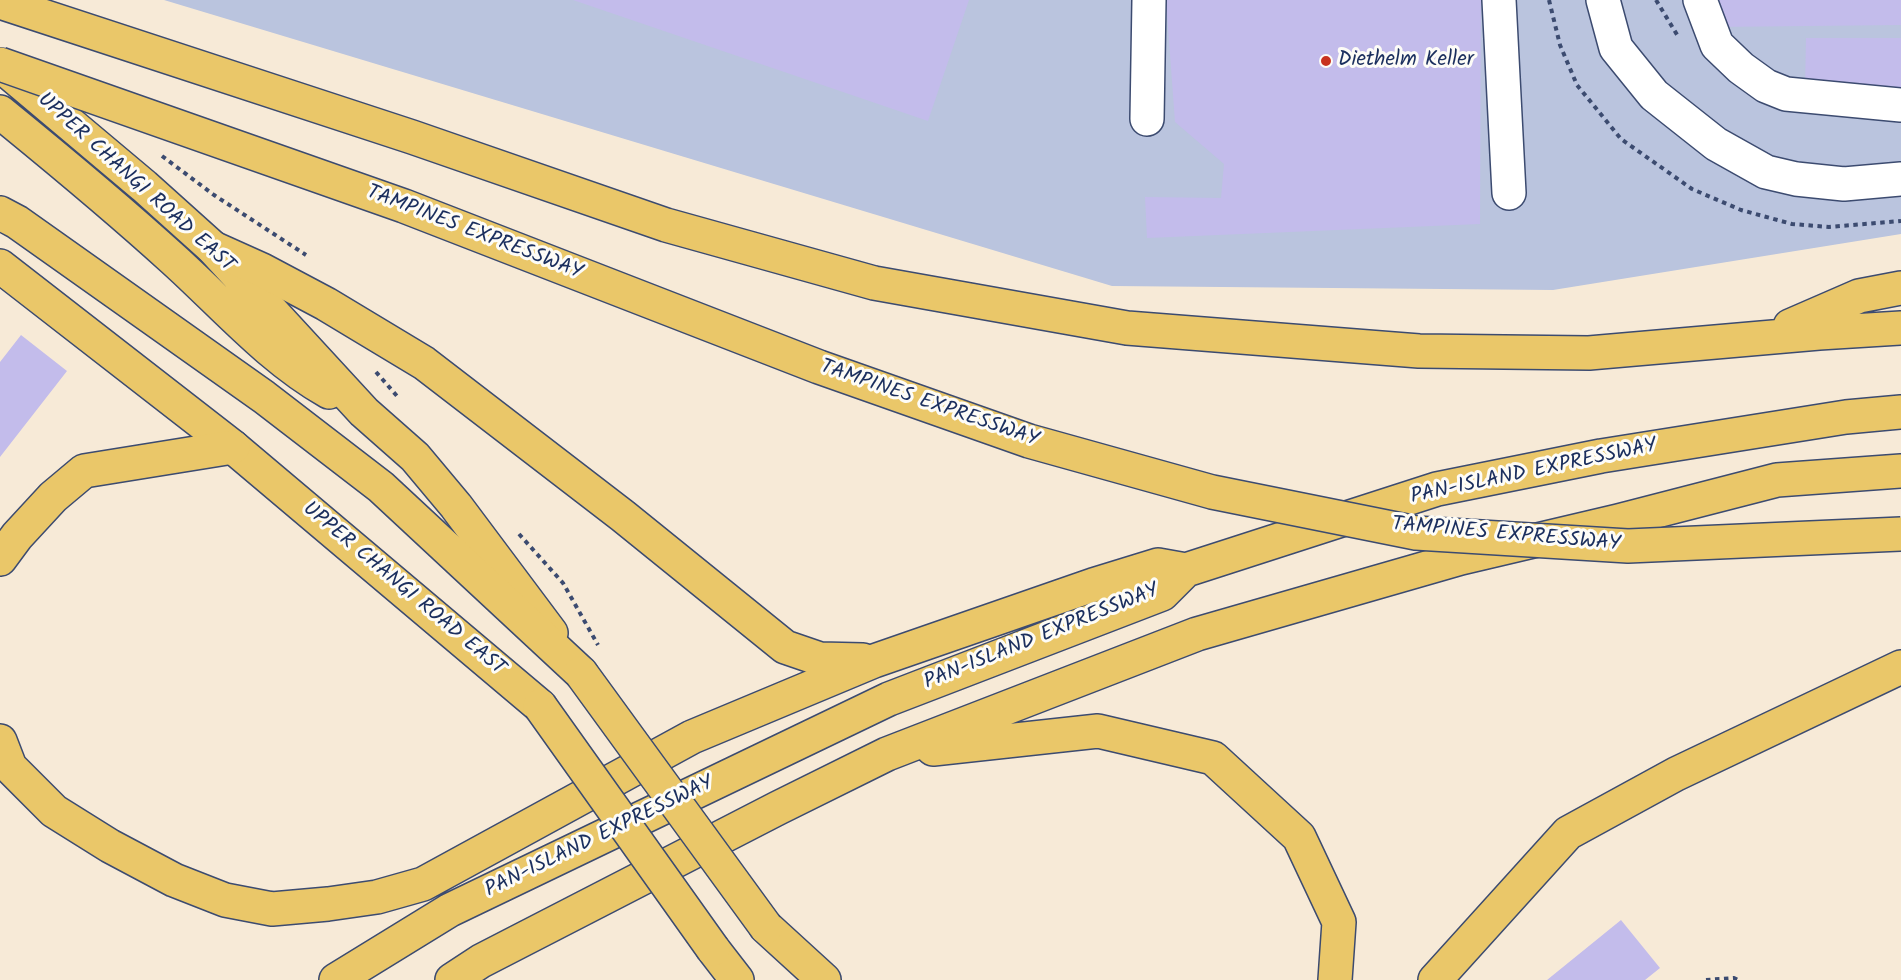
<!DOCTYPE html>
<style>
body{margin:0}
canvas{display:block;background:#f7ead7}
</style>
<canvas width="1901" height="980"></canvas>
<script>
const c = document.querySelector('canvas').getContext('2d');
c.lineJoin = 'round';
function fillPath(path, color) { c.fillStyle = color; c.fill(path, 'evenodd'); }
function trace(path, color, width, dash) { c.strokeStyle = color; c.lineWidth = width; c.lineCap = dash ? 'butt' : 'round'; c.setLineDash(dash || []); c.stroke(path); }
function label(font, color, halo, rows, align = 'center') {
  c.font = font + ' Kalam,sans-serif'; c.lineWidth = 6; c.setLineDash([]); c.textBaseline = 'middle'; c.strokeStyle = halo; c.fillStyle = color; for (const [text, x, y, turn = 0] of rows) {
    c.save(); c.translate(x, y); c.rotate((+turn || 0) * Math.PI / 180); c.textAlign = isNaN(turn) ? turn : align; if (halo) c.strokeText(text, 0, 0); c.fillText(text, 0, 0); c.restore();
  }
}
fillPath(new Path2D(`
 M164,0h1737v234l-348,56 -441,-4z`), '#bac4de');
fillPath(new Path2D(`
 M573,0h396l-41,121z
 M1166,0h315l-1,224 -333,14 -2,-41 76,1 3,-34 -49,-42z
 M1713,0h188v25l-188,2z
 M1806,38h95v52l-96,-1z
 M21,335l46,36 -67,86v-95z
 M1621,920l39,48 -15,12h-98z`), '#c3bceb');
const minor = new Path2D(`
 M1499,0l10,193
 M1603,0l13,48 38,47 62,49 50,28 30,7 48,5 57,-5
 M1700,0l17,45 24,23 25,18 20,8 115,11
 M1147,119l2,-119`);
const major = new Path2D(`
 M0,65l144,121 69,62 151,164 51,45 41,49 95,127
 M0,112c59,48 117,96 173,147 51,46 96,99 156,133
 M0,266l233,181 307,259
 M713,949l24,31`);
const highway = new Path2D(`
 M0,2l412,135 254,88 208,58 253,45 292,23 170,2 230,-20 82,-5
 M0,213l17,9 247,175 117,90 200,186
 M213,248l49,22 64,34 98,59 199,153 162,131 35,12 43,1
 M1790,326l69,-30 42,-8
 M0,559l17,-23 36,-39 31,-26 149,-24
 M0,741l10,26 44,44 56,35 64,34 51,20 47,9 56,-5 49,-7 46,-13 269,-147 182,-76 219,-76 65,-20 28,5
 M933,749l165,-18 115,27 86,79 40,85 -4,58
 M766,927l58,53
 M336,980l114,-70 439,-211 273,-105 24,-24 251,-81 164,-33 245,-39 55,-5
 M452,980l29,-19 297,-153 109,-54 310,-120 264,-76 157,-37 159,-41 124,-9
 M1435,980l133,-147 108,-59 225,-107`);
trace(minor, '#3c4b70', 36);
trace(major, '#3c4b70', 36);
trace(highway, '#3c4b70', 36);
trace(new Path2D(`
 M1549,0l11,45 17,40 44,54 71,50 49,21 51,14 37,3 72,-6
 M1656,0l23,38
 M162,156l52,39 92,60
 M376,372l21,24
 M519,534l44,49 35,62
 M1706,980l28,-2 4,2`), '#3c4b70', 4, [4.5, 4.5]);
trace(minor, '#fff', 33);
trace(major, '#eac769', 33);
trace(highway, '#eac769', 33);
const majorBridge = new Path2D(`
 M581,673l185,254
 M540,706l173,243`);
const highwayBridge = new Path2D(`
 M0,64l404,142 415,161 210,74 183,51 204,41 212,13 273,-12`);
trace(majorBridge, '#3c4b70', 36, []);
trace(highwayBridge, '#3c4b70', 36, []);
trace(majorBridge, '#eac769', 33);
trace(highwayBridge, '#eac769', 33);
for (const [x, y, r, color] of [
 [1326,61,6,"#c8321e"]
]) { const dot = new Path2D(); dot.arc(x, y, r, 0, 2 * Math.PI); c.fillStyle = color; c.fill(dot); trace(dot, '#fdfcf7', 2); }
label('21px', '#1b2f5e', '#fdfcf7', [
 ["Diethelm Keller",1338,61]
], 'left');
label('21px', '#1b2f5e', '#fdfcf7', [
 ["UPPER CHANGI ROAD EAST",135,184,42],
 ["TAMPINES EXPRESSWAY",474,234,21],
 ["TAMPINES EXPRESSWAY",929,405,19],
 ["PAN-ISLAND EXPRESSWAY",1534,473,-12],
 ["TAMPINES EXPRESSWAY",1506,536,5],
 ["UPPER CHANGI ROAD EAST",403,590,40],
 ["PAN-ISLAND EXPRESSWAY",1042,638,-22],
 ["PAN-ISLAND EXPRESSWAY",600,838,-26]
]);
</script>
